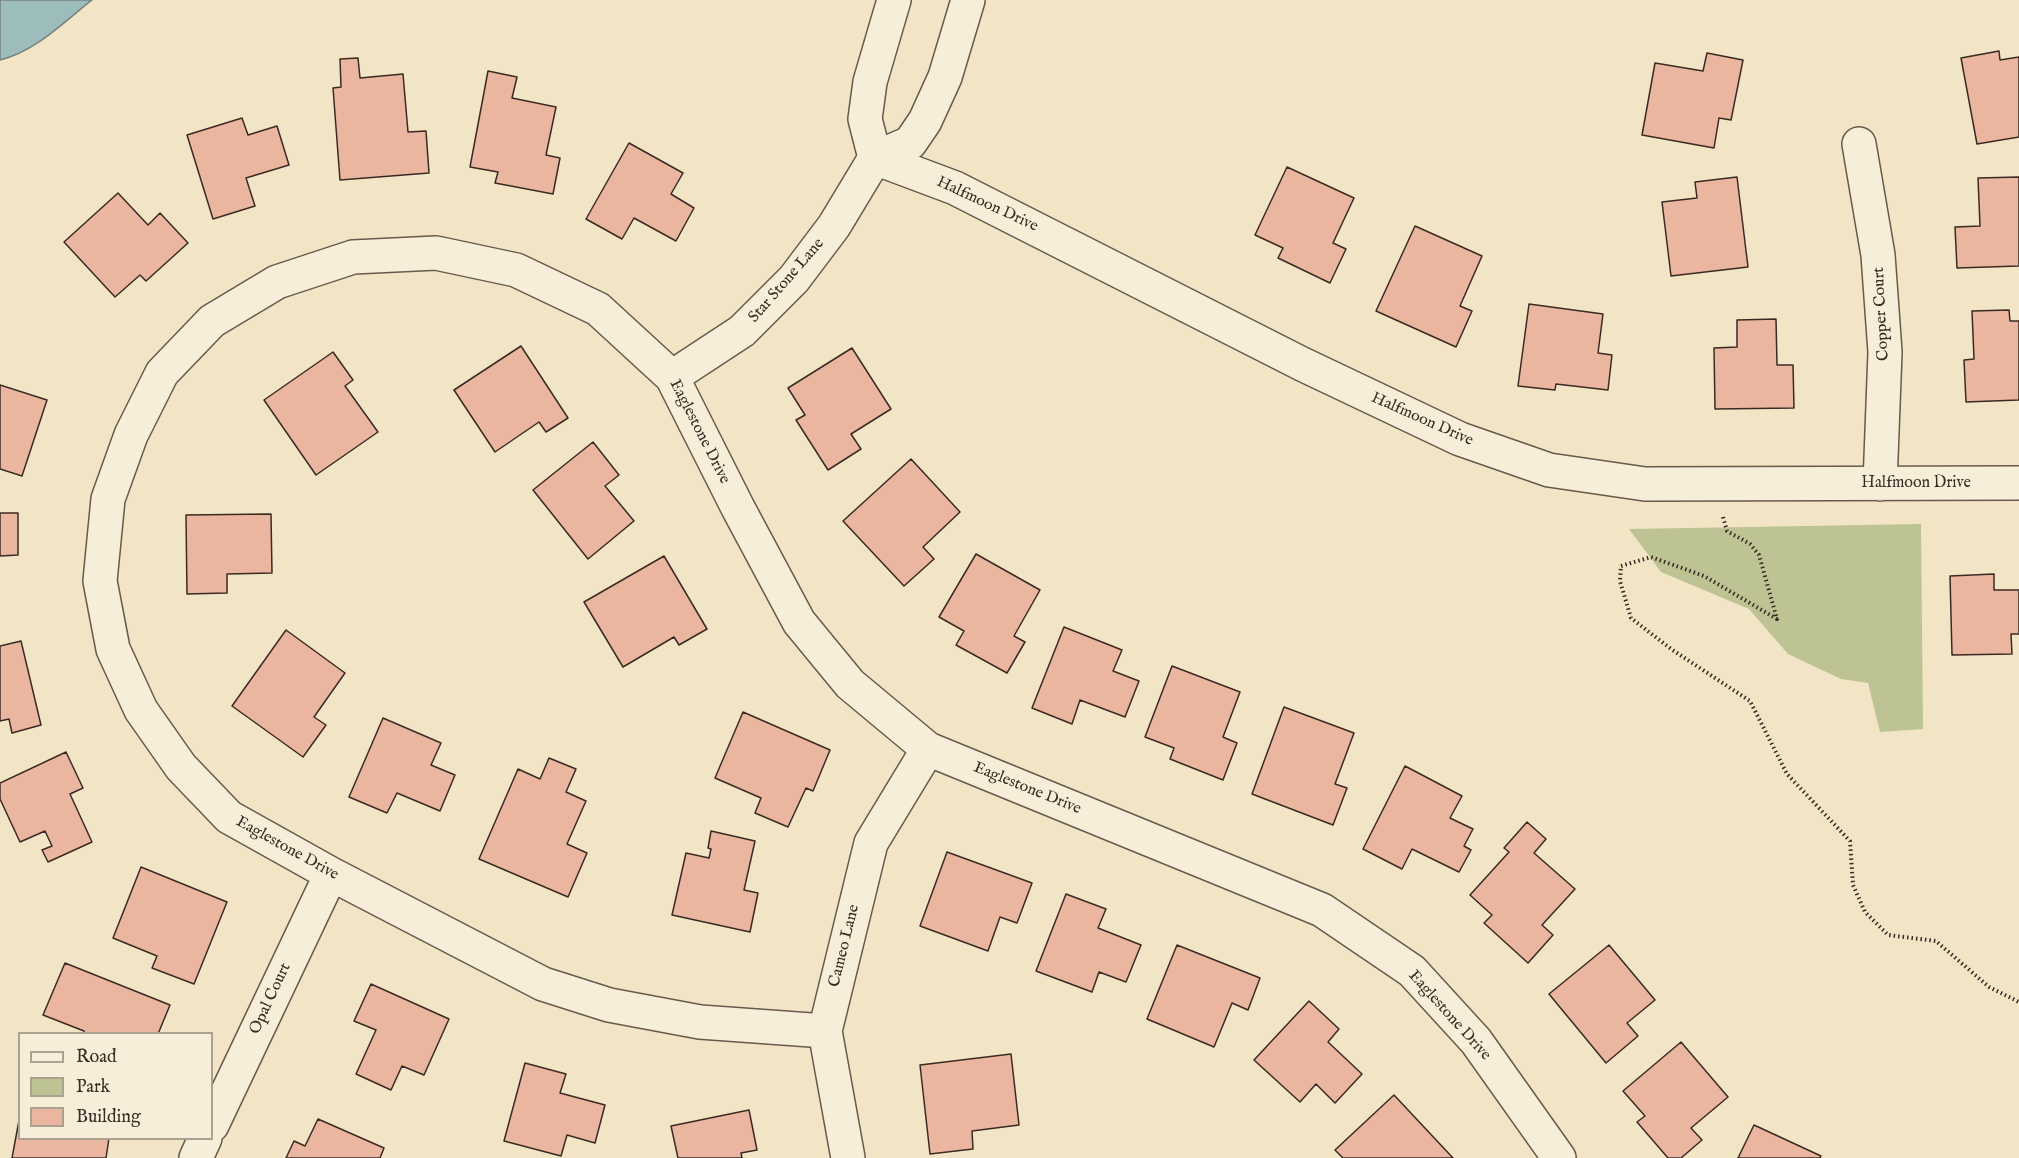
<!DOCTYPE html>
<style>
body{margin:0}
#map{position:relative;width:2019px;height:1158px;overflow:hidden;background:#f2e5c6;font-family:"IM FELL English",serif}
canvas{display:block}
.legend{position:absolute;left:18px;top:1032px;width:195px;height:108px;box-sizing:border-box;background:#f7eeda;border:2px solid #aca091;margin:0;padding:8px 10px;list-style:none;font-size:18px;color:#3b2a24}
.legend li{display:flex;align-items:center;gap:12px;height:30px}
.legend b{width:30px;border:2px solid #aca091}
</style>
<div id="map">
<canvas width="2019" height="1158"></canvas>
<ul class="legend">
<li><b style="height:8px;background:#f7eeda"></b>Road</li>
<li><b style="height:16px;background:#bec393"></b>Park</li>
<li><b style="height:16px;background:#eab6a0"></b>Building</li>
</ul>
</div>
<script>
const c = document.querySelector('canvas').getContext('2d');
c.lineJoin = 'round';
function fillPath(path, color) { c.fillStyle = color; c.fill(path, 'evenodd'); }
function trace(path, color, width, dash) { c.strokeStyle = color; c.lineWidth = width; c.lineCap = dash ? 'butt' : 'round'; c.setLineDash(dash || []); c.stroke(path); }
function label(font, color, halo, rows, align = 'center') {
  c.font = font + ' "IM FELL English",serif'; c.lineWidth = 4.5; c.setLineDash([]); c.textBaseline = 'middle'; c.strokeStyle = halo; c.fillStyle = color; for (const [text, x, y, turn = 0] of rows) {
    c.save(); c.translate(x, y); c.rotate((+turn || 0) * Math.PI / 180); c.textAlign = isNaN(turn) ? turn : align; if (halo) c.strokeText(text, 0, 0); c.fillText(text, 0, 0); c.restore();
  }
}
fillPath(new Path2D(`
 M1921,524l2,205 -43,3 -12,-49 -27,-4 -53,-25 -39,-45 -88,-37 -32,-43z`), '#bec393');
const water = new Path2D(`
 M0,0h92c-27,21 -57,52 -92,60z`);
fillPath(water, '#9dbdbc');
trace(water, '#76827f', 1.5);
const building = new Path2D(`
 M1999,51l1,9 19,-3v80l-42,7 -16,-86z
 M1707,53l36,7 -12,60 -12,-2 -5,30 -72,-13 13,-72 48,8z
 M358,58l2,20 43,-4 5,58 18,-1 3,42 -89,7 -7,-92 8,-1 -1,-28z
 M488,71l29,6 -5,21 44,9 -10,48 14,3 -7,36 -58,-11 3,-11 -28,-5z
 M242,118l6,17 29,-9 12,39 -43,13 9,28 -42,13 -26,-84z
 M629,143l54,30 -12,21 23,14 -18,33 -42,-23 -12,21 -36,-20z
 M1287,167l67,31 -21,45 13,6 -16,34 -52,-25 5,-10 -28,-13z
 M1737,177l11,90 -77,9 -9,-74 35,-4 -2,-16z
 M2019,177v89l-62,2 -2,-41 25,-1 -2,-48z
 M118,193l30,32 12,-12 28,30 -42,38 -6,-6 -25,22 -51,-55z
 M1415,226l67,30 -22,50 12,5 -16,36 -80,-36z
 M1529,304l74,10 -5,39 14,2 -4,35 -52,-6 -1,6 -37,-4z
 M2009,310l1,11h9v79l-53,2 -2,-42 10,-1 -2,-48z
 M1776,319l1,46h16l1,43 -79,1 -1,-61 23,-1v-27z
 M521,346l47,72 -22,14 -7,-10 -44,30 -41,-62z
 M852,348l39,61 -40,25 10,15 -33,21 -32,-50 9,-5 -17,-27z
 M333,352l20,28 -8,6 33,46 -62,43 -52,-75z
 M0,385l47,15 -25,76 -22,-7z
 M593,442l26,33 -14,11 29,35 -46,38 -55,-69z
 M911,459l49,53 -37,35 11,12 -30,27 -61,-65z
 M0,513h18v42l-18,1z
 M271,514l1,59 -45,1v19l-40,1 -1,-79z
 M976,554l64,36 -26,46 11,6 -18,31 -51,-28 8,-14 -25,-14z
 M664,556l43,73 -28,16 -5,-8 -51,30 -39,-65z
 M1994,574v16h25v44h-8l1,20 -60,1 -2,-79z
 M1064,627l58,23 -9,21 26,10 -14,36 -45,-17 -8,24 -40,-16z
 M286,630l59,43 -31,44 12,8 -23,32 -71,-51z
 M21,641l20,84 -29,8 -3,-14 -9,2v-75z
 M1172,666l68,26 -17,45 14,6 -14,37 -53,-21 4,-11 -29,-11z
 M1284,707l70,26 -19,51 12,4 -14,37 -81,-31z
 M743,712l87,38 -17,41 -7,-3 -18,39 -33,-14 6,-15 -46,-20z
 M383,718l58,25 -10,22 24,10 -15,36 -43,-18 -10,20 -38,-16z
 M66,752l17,36 -13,6 22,48 -44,20 -6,-12 10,-4 -7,-15 -25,11 -20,-43v-16z
 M549,758l27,11 -10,23 20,9 -19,43 20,9 -19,44 -89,-38 39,-90 22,10z
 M1405,766l57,30 -12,22 23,11 -9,17 7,4 -12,22 -47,-23 -10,20 -39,-20z
 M1527,822l19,17 -12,14 41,36 -33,36 11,10 -25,28 -44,-40 8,-8 -22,-20 39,-43 -5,-4z
 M711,831l44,10 -11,49 14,3 -8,39 -78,-17 14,-62 23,5 2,-9 -3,-1z
 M947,852l85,31 -15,40 -17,-6 -12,34 -68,-25z
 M141,867l86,35 -33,82 -42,-16 5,-12 -44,-18z
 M1066,894l40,15 -8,19 43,17 -15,37 -27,-10 -7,20 -56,-21z
 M1177,945l83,33 -12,32 -16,-7 -18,44 -67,-28z
 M1609,945l46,55 -28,23 11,13 -32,27 -57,-69z
 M65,963l105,42 -12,29h-74v-3l-41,-16z
 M371,984l78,35 -25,56 -22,-9 -11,24 -35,-16 20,-44 -22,-9z
 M1309,1001l30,28 -11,13 34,32 -27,29 -19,-19 -16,18 -46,-42z
 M1681,1042l47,55 -37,31 11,12 -21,18h-13l-31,-36 8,-6 -22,-25z
 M1011,1054l8,71 -47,6 1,18 -43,5 -10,-89z
 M525,1063l41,11 -6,19 45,12 -10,38 -28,-8 -6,21 -57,-15z
 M1394,1095l59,63h-110l-8,-8z
 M749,1110l8,40 -16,3 1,5h-64l-7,-32z
 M20,1115v23h89l-3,20h-94z
 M318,1119l66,29 -4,10h-94l8,-17 11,5z
 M1754,1125l67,31 -1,2h-82z`);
fillPath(building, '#eab6a0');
trace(building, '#3b2a24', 1.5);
const street = new Path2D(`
 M1859,144l19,111 7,97 -5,132
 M875,158l80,30 347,176 158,75 89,31 96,14 374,-1
 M875,158l-10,-39 5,-37 24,-82
 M672,377l70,-46 52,-52 40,-53 41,-68 35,-15 15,-22 20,-44 23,-77
 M825,1031l-125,-9 -91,-17 -66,-21 -212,-110 -102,-57 -48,-50 -40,-57 -28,-61 -13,-68 8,-82 23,-64 31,-62 50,-52 65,-39 76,-25 83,-4 80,17 82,39 74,68 66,131 61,114 51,62 78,65 394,161 90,61 64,70 83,117
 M212,1125l119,-251
 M196,1158l9,-20
 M848,1158l-23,-127 46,-188 57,-94`);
trace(street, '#69594c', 36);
trace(new Path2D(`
 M1723,517l4,14 23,13 9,11 18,64 -73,-43 -53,-19 -30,9 -1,15 11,37 40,31 79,52 37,73 63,67 3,44 12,27 23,23 48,6 53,46 30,15`), '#3b2a24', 4, [1.5, 3]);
trace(street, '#f7eeda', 33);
label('16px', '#3b2a24', '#f7eeda', [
 ["Halfmoon Drive",987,205,25],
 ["Star Stone Lane",787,281,-49],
 ["Copper Court",1882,314,-93],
 ["Halfmoon Drive",1422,420,24],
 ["Eaglestone Drive",699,432,63],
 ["Halfmoon Drive",1916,484],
 ["Eaglestone Drive",1027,789,22],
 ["Eaglestone Drive",287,849,29],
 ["Cameo Lane",845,946,-76],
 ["Opal Court",271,999,-65],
 ["Eaglestone Drive",1449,1016,48]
]);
</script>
